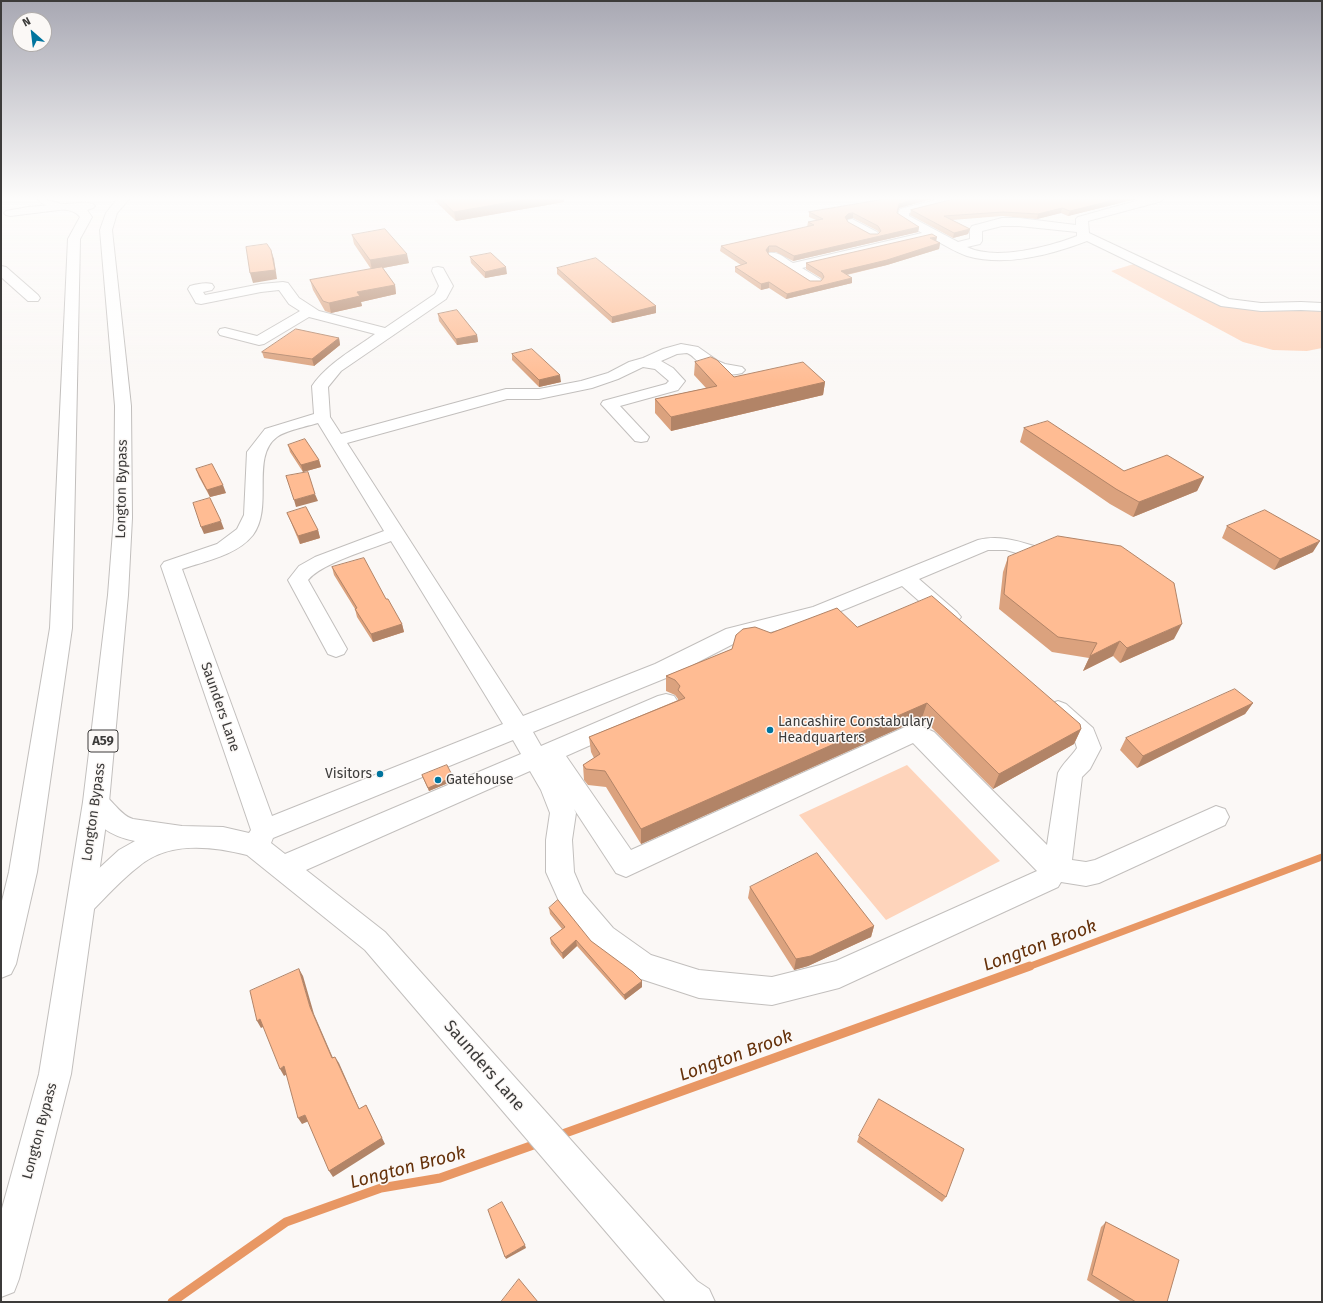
<!DOCTYPE html>
<style>
body{margin:0}
#map{position:relative;width:1323px;height:1303px;overflow:hidden;background:#fbf8f6;font-family:"Fira Sans",sans-serif}
canvas{display:block}
.frame{position:absolute;inset:0;border:2px solid #3c3b3a;pointer-events:none}
.north{position:absolute;left:12px;top:12px;width:40px;height:40px;box-sizing:border-box;background:#fbf8f6;border:1px solid #afacab;border-radius:50%;rotate:332deg;font-size:11px;font-weight:700;line-height:16px;text-align:center;color:#3c3b3a}
.north::after{content:'';display:block;margin:auto;width:14px;height:18px;background:#00749e;clip-path:polygon(50% 0,100% 100%,50% 72%,0 100%)}
</style>
<div id="map">
<canvas width="1323" height="1303"></canvas>
<div class="frame"></div>
<div class="north">N</div>
</div>
<script>
const c = document.querySelector('canvas').getContext('2d');
c.lineJoin = 'round';
function fillPath(path, color) { c.fillStyle = color; c.fill(path, 'evenodd'); }
function trace(path, color, width, dash) { c.strokeStyle = color; c.lineWidth = width; c.lineCap = dash ? 'butt' : 'round'; c.setLineDash(dash || []); c.stroke(path); }
function label(font, color, halo, rows, align = 'center') {
  c.font = font + ' "Fira Sans",sans-serif'; c.lineWidth = 3; c.setLineDash([]); c.textBaseline = 'middle'; c.strokeStyle = halo; c.fillStyle = color; for (const [text, x, y, turn = 0] of rows) {
    c.save(); c.translate(x, y); c.rotate((+turn || 0) * Math.PI / 180); c.textAlign = isNaN(turn) ? turn : align; if (halo) c.strokeText(text, 0, 0); c.fillText(text, 0, 0); c.restore();
  }
}
fillPath(new Path2D(`
 M1137,263l83,39 102,7v39l-15,3 -34,-1 -30,-8 -132,-71z
 M907,765l93,96 -114,59 -87,-105z`), '#fed4bb');
trace(new Path2D(`
 M1028,967l294,-110`), '#e89764', 7);
trace(new Path2D(`
 M557,1136l473,-170
 M172,1302l114,-80 95,-34 59,-10 99,-35`), '#e89764', 9);
const minor = new Path2D(`
 M939,199h21l-1,2 -50,12v3l49,26 12,-3v-10l2,-3 30,-8h17l57,7v-6l2,-2 65,-18h20l-1,2 -74,20 1,12 140,66 32,4 40,-1 21,1v8l-21,-1 -40,1 -40,-5 -134,-65c-37,14 -81,26 -120,15 -12,-4 -24,-12 -36,-18l-129,30 18,11 2,3 -2,3h-10l-41,-26 -2,-3 2,-3c9,-2 16,5 24,10l129,-30 -23,-14 -2,-2 3,-8zM1002,226h17l58,6v4c-28,11 -82,25 -110,11l13,-3 2,-3v-10z
 M63,204l4,1 2,2 -2,2 -57,7 -4,-1 -2,-2 2,-2 22,-4z
 M852,219l25,13 2,3 -2,3c-10,2 -21,-8 -29,-12l-2,-3 2,-3z
 M1,266l5,1 32,28 2,3 -2,3h-10l-27,-24z
 M438,267l5,1 10,18 -7,13 -105,72 -13,16 2,30 11,17 165,-45h33l42,-8 27,-8 21,-11 14,-4 20,-9 18,-5 17,3 20,14 7,3 17,3 3,3 -3,3c-13,4 -31,-1 -42,-10 -5,-3 -7,-8 -13,-10l-10,1 -16,7 12,7 12,13 -7,9 -58,16 29,31 -2,4 -6,1 -6,-1 -34,-37 2,-3 63,-17 3,-3 -14,-12 -12,-2 -25,12 -26,9 -53,11h-32l-160,44 176,273 132,-52 71,-35 87,-22 165,-67c20,-5 37,0 56,6l3,4 -3,4 -7,2 -21,-6h-18l-69,29 38,33 4,5 -4,5 -7,2 -7,-2 -41,-36 -76,31 -85,23 -70,36 -138,56 8,14 117,-50 8,-2 8,2 4,6 -4,6 -108,48 65,94 283,-127 20,9 113,113 11,-72c5,-10 13,-16 19,-25l-3,-10 -24,-22 -4,-6 4,-6 8,-3 8,3 27,24 8,20 -11,21 -8,8 -10,83 14,2 9,-2 121,-54 9,3 4,8 -4,8 -126,58 -13,3 -25,-4 -3,5 -219,101 -67,17 -73,-7 -67,-22 -39,-30 -30,-36 -17,-38v-32l4,-27 -9,-23 -11,-19 -224,99 79,62 312,349 12,8 6,13h-49l-301,-352 -118,-95c-36,-9 -79,-14 -109,12 -17,13 -32,30 -47,45l-10,3 -10,-3 -4,-9 4,-9 48,-44 16,-9c-26,-5 -40,-16 -52,-39l4,-7c2,-1 6,-3 9,-3 13,0 22,23 37,27l49,7 41,1 26,6 2,-3 -90,-264 3,-4 53,-18 20,-15 7,-14 3,-63 18,-23 49,-15 -2,-28c16,-23 41,-36 63,-52l-66,-17 -45,27 -5,1 -39,-10 -2,-3 2,-3 5,-1 32,8 43,-25 -11,-7 -10,-14 -18,2 -60,12 -5,-1 -8,-14 2,-3c7,-2 15,-4 22,-2l2,3 -2,3 -9,2 2,3 56,-11 22,-2 5,1 11,15 20,13 66,17 50,-34 4,-8 -7,-15 1,-3zM318,423l66,108 -69,26 -16,9 -11,14 40,74 8,3 8,-3 3,-5 -39,-69c14,-17 61,-30 83,-39l112,183 -231,92 -90,-247c24,-8 55,-14 71,-34 21,-28 -3,-78 24,-98 7,-6 31,-11 41,-14zM513,740l8,14 -236,100 -14,-11 2,-5zM913,743l124,128 -201,90 -64,16 -73,-7 -48,-15 -38,-27 -30,-35 -9,-21 -2,-32 4,-27 -2,-4 42,64 10,4z`);
const highway = new Path2D(`
 M38,199c11,0 15,4 25,5 10,0 21,-3 30,0l2,2 -2,2 -6,2 5,7 -12,22 -8,389 -35,244 -21,92 -5,10 -10,4v-73l8,-33 41,-244 18,-389 12,-22c-9,-13 -30,-2 -42,-18z
 M117,199h12l-12,14 -5,17 19,176 1,112 -4,77 -19,207 -38,272 -52,205 -5,13 -13,5v-85l38,-138 44,-272 25,-207 6,-77 1,-112 -15,-176 6,-17z`);
trace(minor, '#c2bfbd', 2);
trace(highway, '#c2bfbd', 2);
fillPath(minor, '#fff');
fillPath(highway, '#fff');
fillPath(new Path2D(`
 M433,199h131v3l-108,19z
 M883,199h49l-33,9 -2,5 22,14 -1,5 -125,29 -17,-9h-7l-1,1 1,2 41,26h11l1,-1 -1,-2 -15,-9v-6l130,-22 4,2 -1,6 -52,16 -40,10 5,3v5l-66,16 -17,-11 -8,2 -26,-18v-5l6,-2 -21,-14 1,-5 86,-19 1,-5 8,-2 -7,-3v-5l74,-12zM853,218l25,13 1,2 -1,1h-8l-22,-12 -1,-2 1,-1z
 M954,199h182l-68,17 -7,-3 -24,6 -35,-3 -50,4 18,9 -2,5 -15,4 -43,-23 1,-5z
 M352,235l57,28 -26,5 12,17 1,9 -35,8 1,4 -31,7 -6,-2 -12,-21 -3,-10 61,-11 -17,-25z
 M470,257l37,17 -22,4 -14,-15z
 M557,268l99,38v7l-44,10 -55,-49z
 M438,314l39,21 1,7 -21,3 -18,-24z
 M339,338l1,7 -26,21 -50,-8 -2,-6z
 M512,354l49,28 -22,5 -27,-27z
 M695,362l39,15 91,5 -2,13 -152,36 -16,-18v-14l51,-11 -12,-13z
 M1024,428l100,43 80,6 -7,14 -64,26 -23,-13 -90,-62z
 M288,445l31,15 2,7 -18,5 -13,-20z
 M196,469l30,24 -16,4 -11,-20z
 M287,513l31,17 2,8 -20,6 -10,-24z
 M1227,526l86,26 -39,18 -52,-32z
 M1008,557l166,82 -54,24 -7,-7 -30,15 6,-13 -37,-6 -53,-43 4,-37z
 M332,567l54,32 16,25 2,8 -31,10 -16,-25 -2,-8 -21,-34z
 M857,627l224,102 -7,15 -81,45 -71,-71 -281,126 -35,-57 -18,-2 -4,-5 -1,-15 11,-7 -3,-6 -2,-15 89,-37v-1l-3,-4 -9,-4v-15l105,-43z
 M1253,703l-8,11 -108,54 -17,-18 6,-12z
 M422,775l31,2v4l-24,10 -6,-13z
 M750,887l124,39 -3,11 -63,29 -14,4 -46,-72z
 M549,908l42,33 51,46 -17,13 -48,-54 -14,13 -12,-15 -1,-6 12,-9 -12,-15z
 M859,1136l87,61 -4,5 -85,-60z
 M1106,1222l61,80h-45l-35,-22 14,-53z`), '#dba27e');
fillPath(new Path2D(`
 M528,199h36v3l-108,19 -2,-9z
 M915,199h17l-33,9 -3,10 3,-14z
 M1118,199h18l-68,17 2,-5z
 M1062,208l-1,5 -24,6 1,-5z
 M853,213v5l-5,1 -3,3v-5l3,-3z
 M919,227l-1,5 -125,29 1,-5z
 M970,229l-2,5 -15,4 1,-5z
 M937,237l-1,5 -6,-4z
 M940,243l-1,6 -52,16 -47,11 1,-5z
 M769,246v6l-3,3v-5z
 M271,250l3,9 3,20 -24,4 -3,-10z
 M407,254l2,9 -37,7 -2,-10z
 M506,267l1,7 -22,4v-6z
 M852,278v5l-66,16 1,-5z
 M769,282v6l-8,2v-6z
 M395,285l1,9 -35,8 1,4 -31,7 -2,-10 28,-11z
 M656,306v7l-44,10v-6z
 M477,335l1,7 -21,3 -1,-6z
 M339,338l1,7 -26,21 -2,-7z
 M560,375l1,7 -22,5v-7z
 M825,382l-2,13 -152,36v-14z
 M319,460l2,7 -18,5 -2,-7z
 M1204,477l-7,14 -64,26 6,-15z
 M223,485l3,8 -16,4 -3,-7z
 M315,494l3,7 -22,6 -2,-7z
 M221,521l3,8 -20,5 -3,-7z
 M318,530l2,8 -20,6 -2,-8z
 M1320,541l-7,11 -39,18 6,-11z
 M402,624l2,8 -31,10 -2,-8z
 M1182,624l-8,15 -54,24 7,-15z
 M1120,641l-7,15 -30,15 7,-15z
 M927,703l-5,15 -281,126v-15z
 M1253,703l-8,11 -108,54 6,-12z
 M1081,729l-7,15 -81,45 6,-15z
 M453,777v4l-24,10 -1,-3z
 M874,926l-3,11 -63,29 -14,4 2,-11z
 M576,940l1,6 -14,13 -1,-6z
 M299,969l4,7 11,38 22,51 -4,-7 -22,-51z
 M642,981v6l-17,13 -1,-5z
 M260,1019l5,7 -4,2 -4,-7z
 M335,1057l4,6 23,52 -3,-6z
 M284,1066l5,7 -5,3 -4,-7z
 M366,1105l19,39 -52,33 -4,-6z
 M305,1115l4,6 -7,3 -4,-6z
 M525,1245l1,3 -20,11 -1,-2z`), '#b28467');
const building = new Path2D(`
 M441,199h87l-74,13z
 M885,199h30l-16,5 -2,9 22,14 -125,29 -18,-10h-7l-3,4 3,5 41,26h11l3,-4 -2,-4 -16,-10 126,-29 5,3 -7,1 10,5 -53,17 -46,11 11,7 -65,16 -18,-12 -8,2 -26,-17 12,-4 -26,-17 93,-21 -6,-3 15,-3 -14,-7zM853,213l25,13 3,5 -3,3h-8l-22,-12 -3,-5 3,-3z
 M954,199h164l-48,12 -8,-3 -24,6 -35,-2 -59,4 26,13 -16,4 -43,-23z
 M385,229l22,25 -37,6 -18,-25z
 M267,244l4,6 4,20 -25,3 -4,-26z
 M491,253l15,14 -21,5 -15,-15z
 M596,258l60,48 -44,11 -55,-49z
 M382,267l13,18 -38,7 3,4 -31,7 -6,-2 -13,-21z
 M457,310l20,25 -21,4 -18,-25z
 M296,329l43,9 -27,21 -50,-7z
 M532,349l28,26 -21,5 -27,-26z
 M711,357l6,3 17,17 69,-15 22,20 -154,35 -16,-18 62,-13 -22,-24z
 M1048,421l76,50 43,-16 37,22 -65,25 -23,-13 -92,-61z
 M305,439l14,21 -18,5 -13,-20z
 M212,464l11,21 -16,5 -11,-21z
 M308,472l7,22 -21,6 -8,-24z
 M210,498l11,23 -20,6 -8,-24z
 M306,507l12,23 -20,6 -11,-23z
 M1265,510l55,31 -40,18 -53,-33z
 M1058,536l63,10 53,37 8,41 -55,24 -7,-7 -30,15 7,-13 -39,-6 -54,-43 4,-37z
 M364,558l22,41h2l14,25 -31,10 -16,-25 2,-1 -25,-41z
 M932,596l148,128 1,5 -82,45 -72,-71 -286,126 -36,-58 -19,-2 -3,-4 17,-11 -11,-17 96,-39 -7,-8 2,-4 -5,-6 -9,-4 66,-27 4,-14 7,-6 12,-2 16,6 66,-25 20,19z
 M1235,689l18,14 -110,53 -17,-18z
 M447,765l6,12 -25,11 -6,-13z
 M817,853l57,73 -63,30 -15,3 -46,-72z
 M558,900l33,41 42,31 9,9 -18,14 -48,-55 -14,13 -12,-15 15,-11 -16,-19z
 M299,969l11,38 22,51 3,-1 24,52 7,-4 16,33 -53,33 -24,-56 -7,3 -14,-52 -4,3 -20,-50 -3,2 -7,-30z
 M879,1099l85,50 -18,48 -87,-61z
 M502,1202l23,43 -20,12 -17,-47z
 M1106,1222l73,38 -12,42h-31l-44,-27z
 M519,1279l19,23h-37z`);
fillPath(building, '#ffbc93');
trace(building, '#b28467', 1);
const sky = c.createLinearGradient(0, 0, 0, 382);
sky.addColorStop(0, '#a8a8b3');
sky.addColorStop(0.52, '#fdfcfb');
sky.addColorStop(1, '#fdfcfb00');
c.fillStyle = sky;
c.fillRect(0, 0, 1323, 382);
for (const [x, y, r, color] of [
 [770,730,4,"#00749e"],
 [380,774,4,"#00749e"],
 [438,780,4,"#00749e"]
]) { const dot = new Path2D(); dot.arc(x, y, r, 0, 2 * Math.PI); c.fillStyle = color; c.fill(dot); trace(dot, '#fbf8f6', 1.5); }
for (const [x, y, w] of [
 [103,741,30]
]) { const box = new Path2D(); box.roundRect(x - w / 2, y - 11, w, 22, 3); c.fillStyle = '#fbf8f6'; c.fill(box); trace(box, '#3c3b3a', 1); }
label('bold 13px', '#3c3b3a', null, [
 ["A59",103,741]
]);
label('14px', '#3c3b3a', '#fbf8f6', [
 ["Longton Bypass",122,489,-89],
 ["Saunders Lane",220,707,71],
 ["Longton Bypass",94,812,-82],
 ["Longton Bypass",40,1131,-75]
]);
label('14px', '#3c3b3a', '#fbf8f6', [
 ["Lancashire Constabulary",778,722],
 ["Headquarters",778,738],
 ["Visitors",372,774,"right"],
 ["Gatehouse",446,780]
], 'left');
label('17px', '#3c3b3a', '#fbf8f6', [
 ["Saunders Lane",484,1066,49]
]);
label('italic 18px', '#65310a', '#fbf8f6', [
 ["Longton Brook",1040,946,-20],
 ["Longton Brook",736,1056,-20],
 ["Longton Brook",408,1168,-15]
]);
</script>
